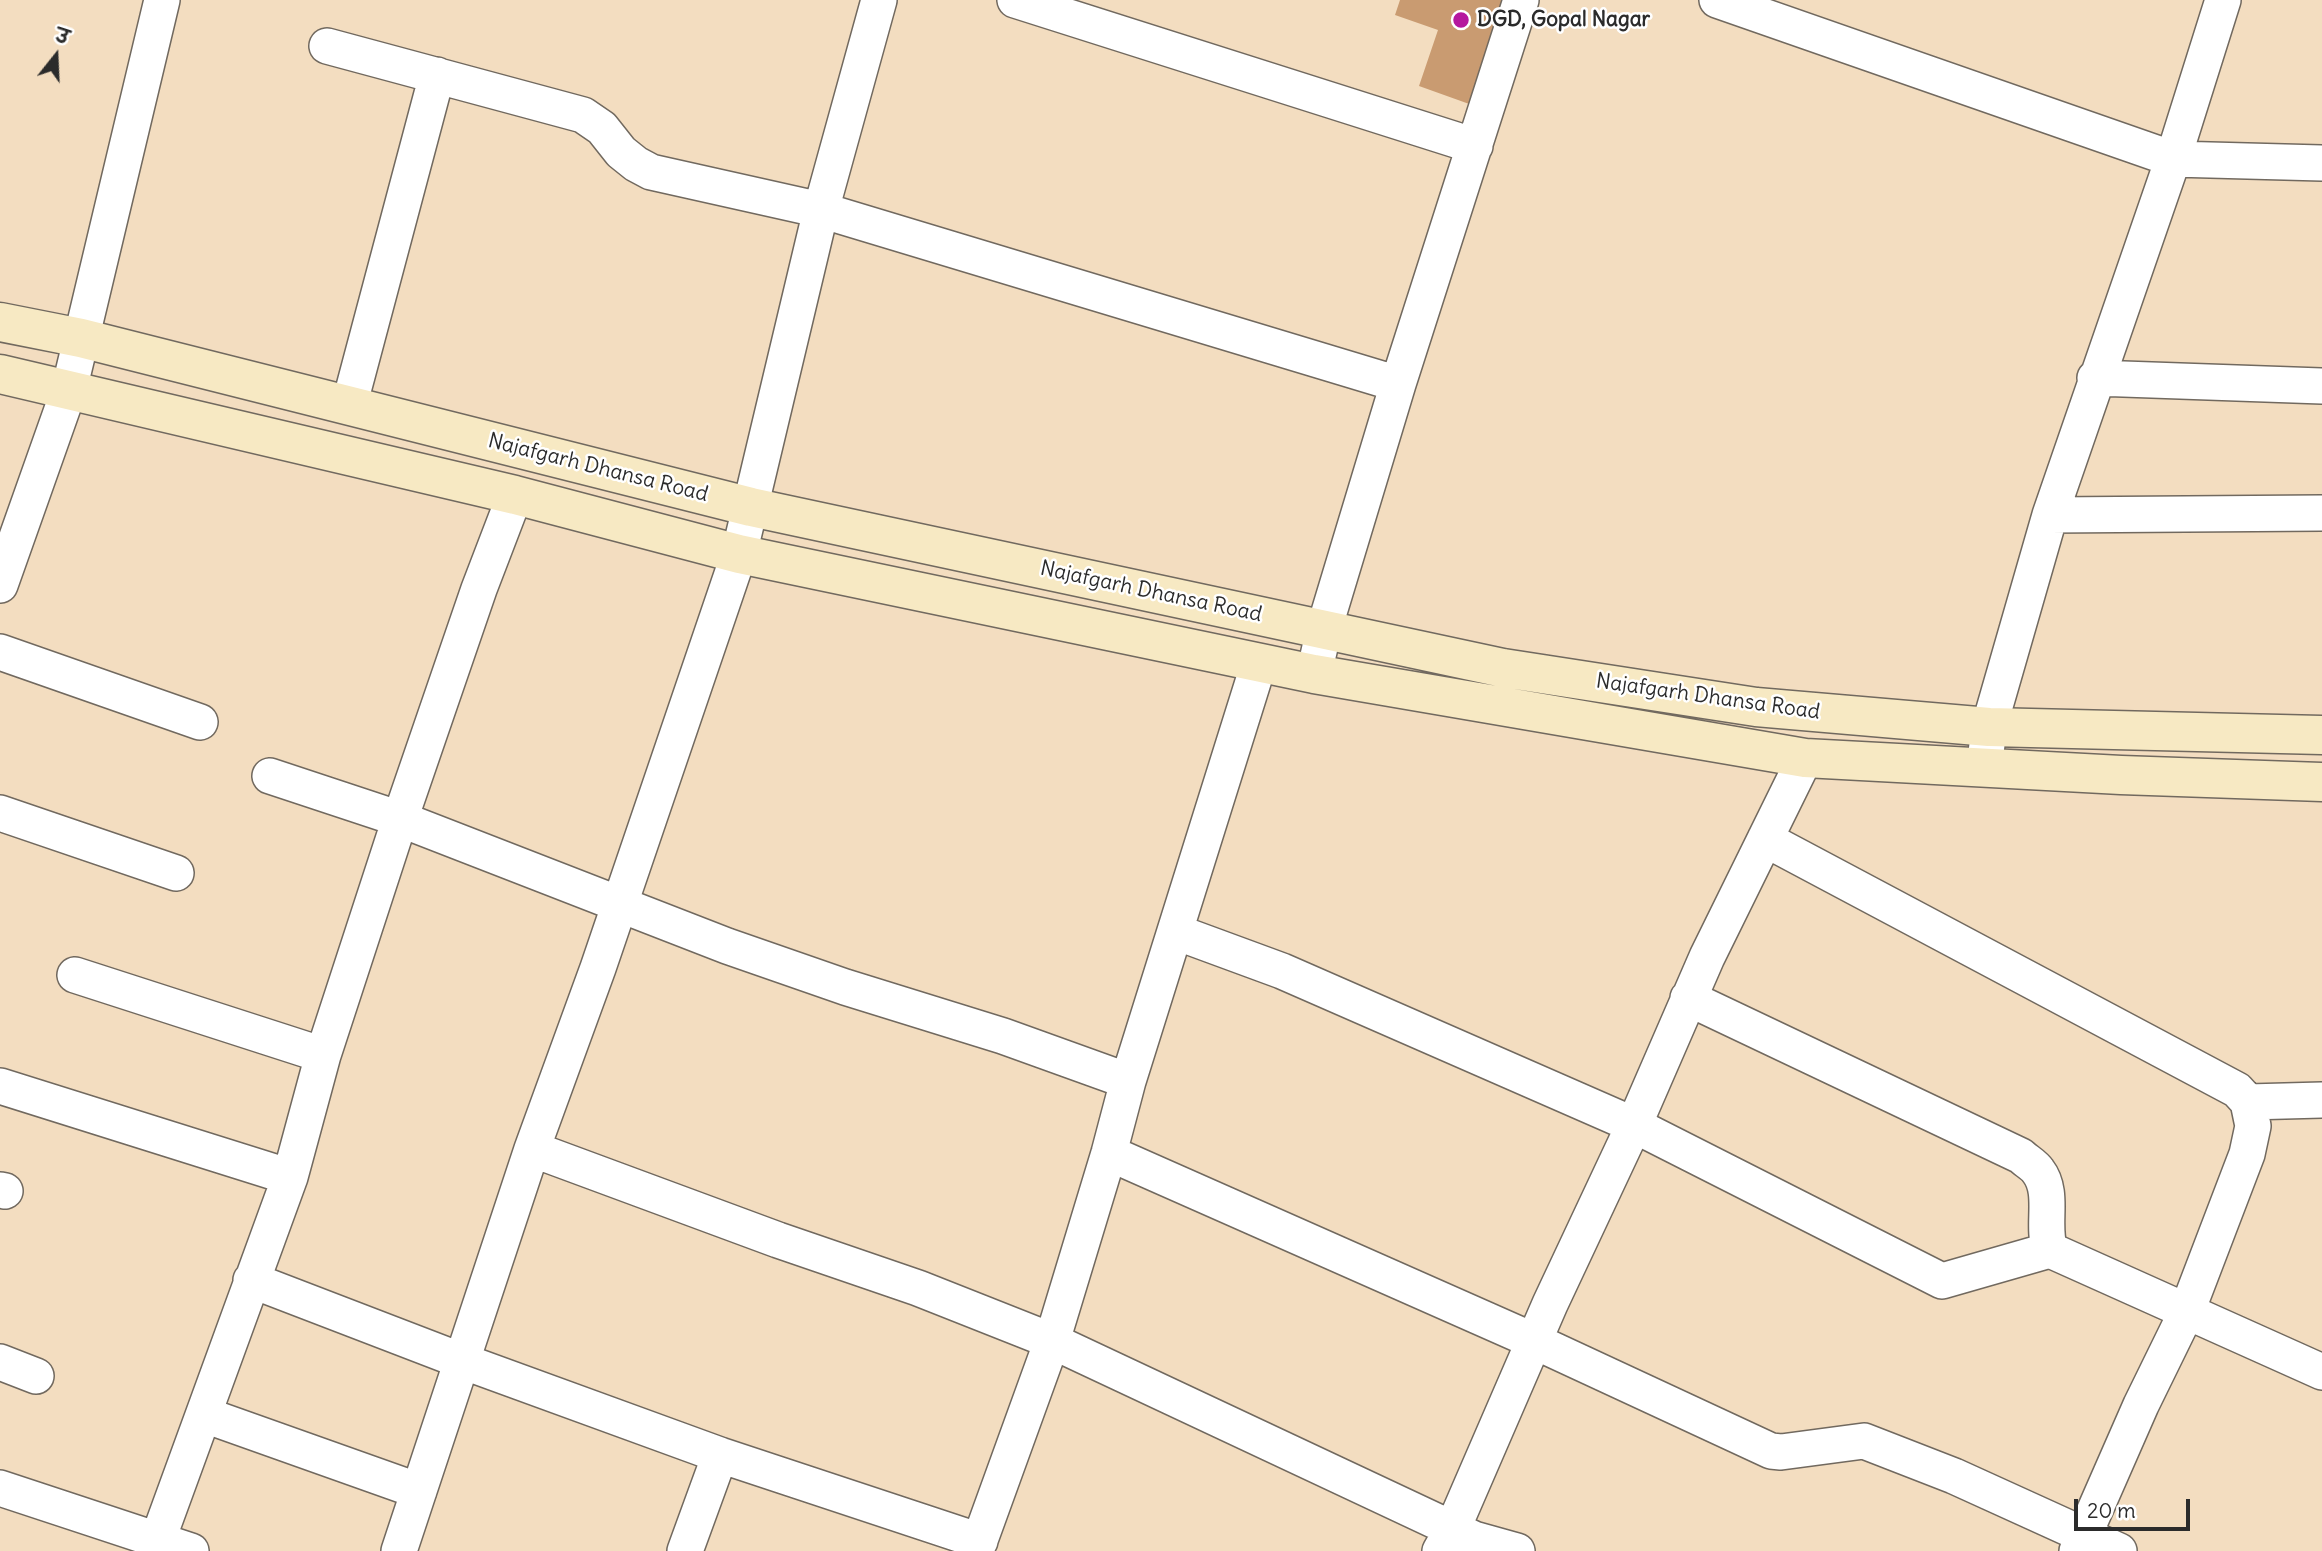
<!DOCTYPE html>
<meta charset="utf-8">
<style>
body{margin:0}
#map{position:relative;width:2322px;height:1551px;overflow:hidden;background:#f3ddc0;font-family:Delius,"Playpen Sans Deva",sans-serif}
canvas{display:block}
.north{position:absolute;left:21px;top:21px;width:70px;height:70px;-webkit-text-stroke:5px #fff;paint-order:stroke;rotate:18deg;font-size:19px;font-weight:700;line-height:28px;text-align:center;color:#2b2b2b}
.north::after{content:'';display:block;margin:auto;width:24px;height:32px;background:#2b2b2b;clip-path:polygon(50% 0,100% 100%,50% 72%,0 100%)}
.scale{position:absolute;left:2074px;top:1499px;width:116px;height:32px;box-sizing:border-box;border:4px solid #2b2b2b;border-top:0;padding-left:9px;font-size:21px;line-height:24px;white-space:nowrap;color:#2b2b2b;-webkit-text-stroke:5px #fff;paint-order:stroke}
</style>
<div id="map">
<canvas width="2322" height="1551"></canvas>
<div class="north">उ</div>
<div class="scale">20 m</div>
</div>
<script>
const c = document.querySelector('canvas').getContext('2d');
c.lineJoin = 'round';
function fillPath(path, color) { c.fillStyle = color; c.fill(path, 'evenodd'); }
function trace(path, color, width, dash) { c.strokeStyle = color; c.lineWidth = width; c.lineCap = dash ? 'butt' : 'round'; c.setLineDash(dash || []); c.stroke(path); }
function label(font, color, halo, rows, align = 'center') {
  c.font = font + ' Delius,sans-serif'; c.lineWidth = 5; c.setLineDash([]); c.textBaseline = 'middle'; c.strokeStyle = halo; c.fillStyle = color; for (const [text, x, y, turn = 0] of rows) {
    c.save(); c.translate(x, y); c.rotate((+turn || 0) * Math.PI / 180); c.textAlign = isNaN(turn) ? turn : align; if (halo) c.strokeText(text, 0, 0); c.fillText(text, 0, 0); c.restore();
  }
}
fillPath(new Path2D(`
 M1400,0h109l-37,105 -53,-19 19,-56 -43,-15z`), '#c99b71');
const street = new Path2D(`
 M1015,0l460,146
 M1717,0l456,159 149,4
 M327,46l256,69 19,13 19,24 15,12 15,8 170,38 577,174
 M2095,378l227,8
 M349,406l88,-331
 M2050,515l272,-2
 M0,585l69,-195 93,-390
 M0,652l200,70
 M1314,674l10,-45 74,-245 123,-384
 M1986,753l3,-26 61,-212 123,-356 50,-159
 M270,776l130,43 327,127 118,41 158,49 125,45
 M0,813l176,60
 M1765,839l472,251 11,12 5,24 -6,28 -60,157 -46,94 -64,146
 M1176,932l106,39 352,154 308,156 108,-31
 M75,975l248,80
 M1688,998l333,158c5,5 13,9 17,15 17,22 3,54 12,79l272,122
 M0,1086l290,91
 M2248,1102l74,-2
 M532,1149l246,91 140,48 134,53 422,198 43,12
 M1109,1153l425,188 237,110 10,1 83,-11 90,35 165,75
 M0,1190l5,1
 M251,1280l211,81 258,94 260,86
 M0,1362l36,14
 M205,1415l214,76
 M0,1488l191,63
 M158,1539l132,-362 33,-122 77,-236 79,-230 36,-94
 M399,1551l133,-402 66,-181 141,-414 82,-344 58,-210
 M685,1551l35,-96
 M976,1551l76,-210 57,-188 19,-72 131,-418
 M1440,1551l13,-23 97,-224 84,-179 73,-168 98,-199`);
const secondary = new Path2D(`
 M0,322l81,16 670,169 752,161 253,39 233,20 333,8
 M0,374l515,121 224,59 575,120 491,84 316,17 201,7`);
trace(street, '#71695f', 38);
trace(secondary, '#71695f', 41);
trace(street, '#fff', 35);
trace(secondary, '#f7e9c3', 38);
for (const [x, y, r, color] of [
 [1461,20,9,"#b5179e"]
]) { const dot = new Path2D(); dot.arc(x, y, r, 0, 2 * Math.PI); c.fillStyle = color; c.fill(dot); trace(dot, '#fff', 2.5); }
label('bold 21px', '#2b2b2b', '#fff', [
 ["DGD, Gopal Nagar",1477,20]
], 'left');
label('21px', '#2b2b2b', '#fff', [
 ["Najafgarh Dhansa Road",598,468,14],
 ["Najafgarh Dhansa Road",1151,592,12],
 ["Najafgarh Dhansa Road",1708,697,8]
]);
</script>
